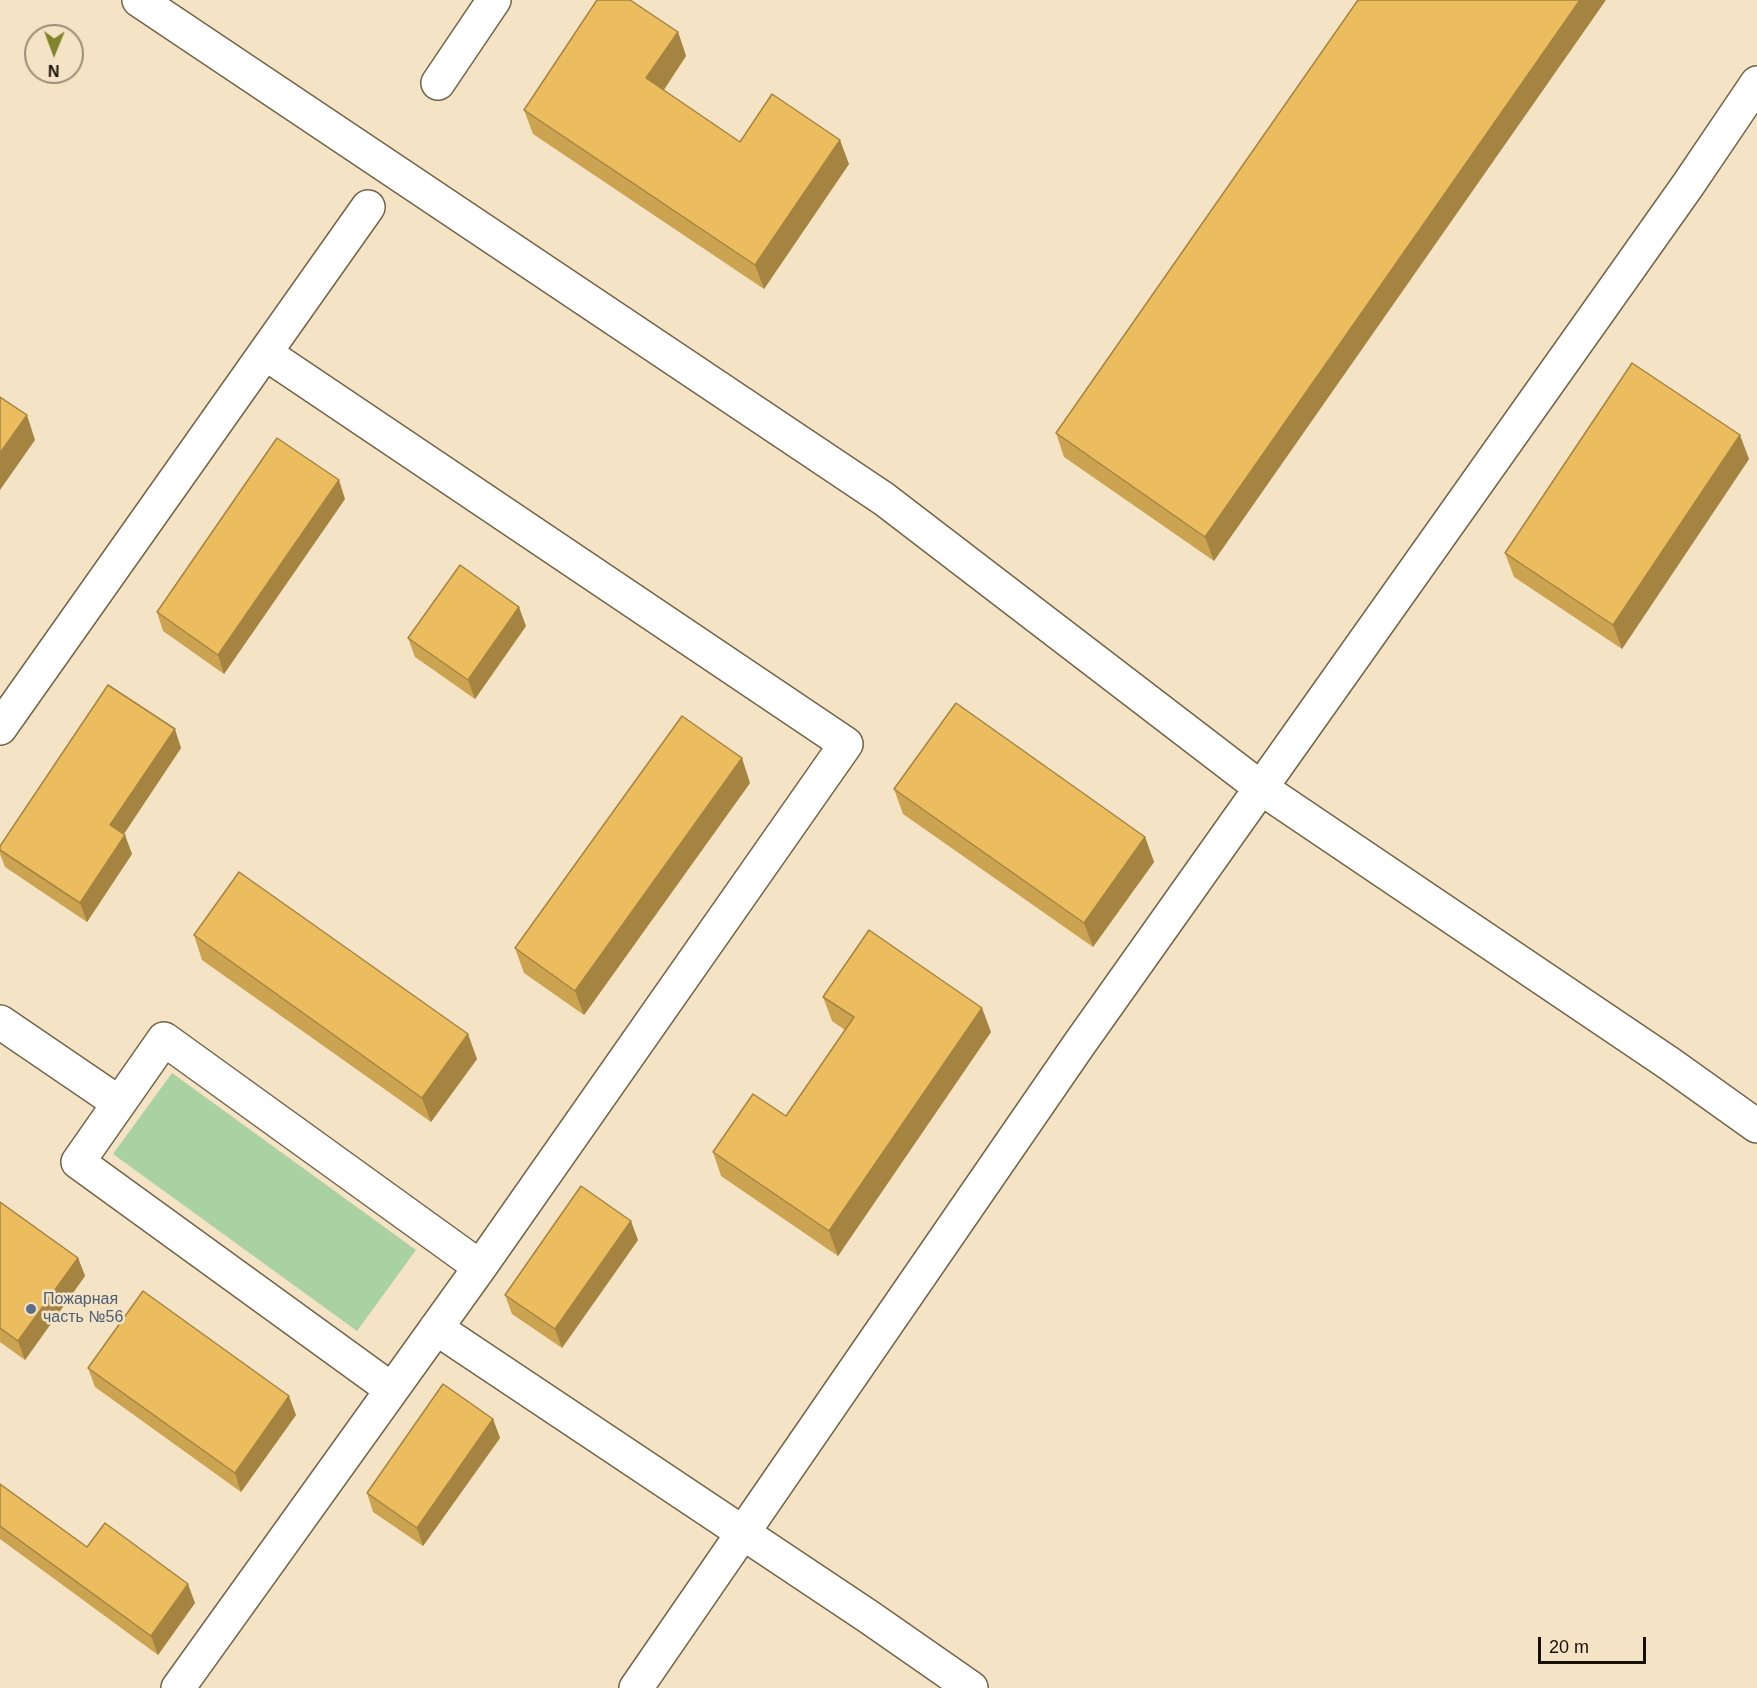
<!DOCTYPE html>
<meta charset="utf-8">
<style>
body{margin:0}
#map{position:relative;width:1757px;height:1688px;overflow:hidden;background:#f4e3c5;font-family:Arial,sans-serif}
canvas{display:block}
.north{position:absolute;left:24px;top:24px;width:60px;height:60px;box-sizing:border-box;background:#f4e3c5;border:2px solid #9b8e78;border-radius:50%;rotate:181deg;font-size:16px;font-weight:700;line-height:24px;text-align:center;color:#150f05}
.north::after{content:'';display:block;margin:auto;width:21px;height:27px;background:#82842e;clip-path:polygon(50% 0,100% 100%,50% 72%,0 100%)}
.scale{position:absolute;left:1538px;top:1637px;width:108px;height:27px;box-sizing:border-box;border:3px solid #150f05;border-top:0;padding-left:8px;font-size:18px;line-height:21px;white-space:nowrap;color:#150f05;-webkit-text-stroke:4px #f4e3c5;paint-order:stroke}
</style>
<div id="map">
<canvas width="1757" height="1688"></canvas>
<div class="north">N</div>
<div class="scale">20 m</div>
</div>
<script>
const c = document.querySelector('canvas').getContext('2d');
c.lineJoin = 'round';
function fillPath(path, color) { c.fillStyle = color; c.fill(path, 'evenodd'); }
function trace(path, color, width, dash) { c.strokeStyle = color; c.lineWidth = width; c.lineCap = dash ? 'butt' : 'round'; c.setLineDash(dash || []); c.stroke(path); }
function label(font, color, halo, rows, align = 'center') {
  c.font = font + ' Arial,sans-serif'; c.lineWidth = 5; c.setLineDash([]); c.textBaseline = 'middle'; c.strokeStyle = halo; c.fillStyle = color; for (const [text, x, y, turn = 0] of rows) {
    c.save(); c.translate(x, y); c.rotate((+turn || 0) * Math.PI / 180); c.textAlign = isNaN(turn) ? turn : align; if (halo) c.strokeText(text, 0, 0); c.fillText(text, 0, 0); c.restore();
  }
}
fillPath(new Path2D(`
 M172,1073l244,177 -59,81 -244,-177z`), '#aad1a2');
const minor = new Path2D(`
 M139,0l745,499 377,289 409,276 87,62
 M438,83l56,-83
 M0,728l368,-521
 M0,1022l119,81
 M436,1328l433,289 102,71
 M391,1389l-313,-227 86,-123 316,228
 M178,1688l302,-421 366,-523 -581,-391
 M636,1688l442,-642 610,-861 69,-102`);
trace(minor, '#726449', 36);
trace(minor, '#fff', 33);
fillPath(new Path2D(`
 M1358,0l-144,561 -150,-104 -8,-24z
 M678,32l8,24 -22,34 76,52 109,22 -85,125 -231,-155 -9,-24z
 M1749,459l-127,190 -108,-72 -9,-24z
 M345,499l-121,175 -61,-43 -6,-19z
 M526,626l-51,73 -60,-42 -7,-19z
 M181,748l-57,86 8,20 -45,68 -82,-55 -5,-13v-8z
 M750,783l-166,232 -60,-42 -9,-25z
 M894,789l251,48 9,25 -61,85 -190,-133z
 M194,935l283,124 -46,63 -229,-162z
 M823,997l168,35 -153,224 -117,-80 -8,-24 73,-36 59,-86 -13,-9z
 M0,1202l78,56 7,18 -60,84 -25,-18z
 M638,1240l-76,108 -50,-34 -7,-19z
 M88,1368l208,47 -55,77 -146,-105z
 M493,1419l7,19 -77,108 -50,-34 -6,-19z
 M0,1484l87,63 108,56 -37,52 -158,-116z`), '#cba351');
fillPath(new Path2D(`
 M1580,0h26l-392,561 -9,-24z
 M678,32l8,24 -31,47 -9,-25z
 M840,140l9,24 -85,125 -9,-24z
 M27,415l8,25 -35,50v-37z
 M1740,435l9,24 -127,190 -9,-24z
 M339,480l6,19 -121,175 -6,-19z
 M519,607l7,19 -51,73 -7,-19z
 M175,729l6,19 -64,96 -7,-19z
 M742,758l8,25 -166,232 -9,-24z
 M125,835l7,19 -45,68 -7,-19z
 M1145,837l9,25 -61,85 -9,-24z
 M982,1008l9,24 -153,224 -9,-25z
 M468,1034l9,25 -46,63 -9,-24z
 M631,1221l7,19 -76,108 -7,-19z
 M78,1258l7,18 -60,84 -7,-19z
 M289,1396l7,19 -55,77 -6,-19z
 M493,1419l7,19 -77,108 -6,-18z
 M188,1584l7,19 -37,52 -7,-19z`), '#a58442');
const building = new Path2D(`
 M597,0h33l48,32 -32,46 94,64 32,-48 68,46 -85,125 -231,-155z
 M1358,0h222l-375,537 -149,-104z
 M1632,363l108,72 -127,190 -108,-72z
 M0,397l27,18 -27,38z
 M277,438l62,42 -121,175 -61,-43z
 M460,565l59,42 -51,73 -60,-42z
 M108,685l67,44 -65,96 15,10 -45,68 -80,-53v-4z
 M956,703l189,134 -61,86 -190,-134z
 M682,716l60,42 -167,233 -60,-43z
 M239,872l229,162 -46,64 -228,-163z
 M869,930l113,78 -153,223 -116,-79 40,-58 33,22 68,-99 -31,-20z
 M581,1186l50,35 -76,108 -50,-34z
 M0,1202l78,56 -60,83 -18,-13z
 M143,1291l146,105 -54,77 -147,-105z
 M443,1384l50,35 -76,109 -50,-35z
 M0,1484l87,63 18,-24 83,61 -37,52 -151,-110z`);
fillPath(building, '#ecbd5e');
trace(building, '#a58442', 1.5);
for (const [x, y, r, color] of [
 [31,1309,6,"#5c6f8a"]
]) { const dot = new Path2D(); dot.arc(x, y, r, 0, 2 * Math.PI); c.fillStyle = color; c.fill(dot); trace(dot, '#f4e3c5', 2); }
label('16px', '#4e5e75', '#f4e3c5', [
 ["Пожарная",43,1300],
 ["часть №56",43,1318]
], 'left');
</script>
